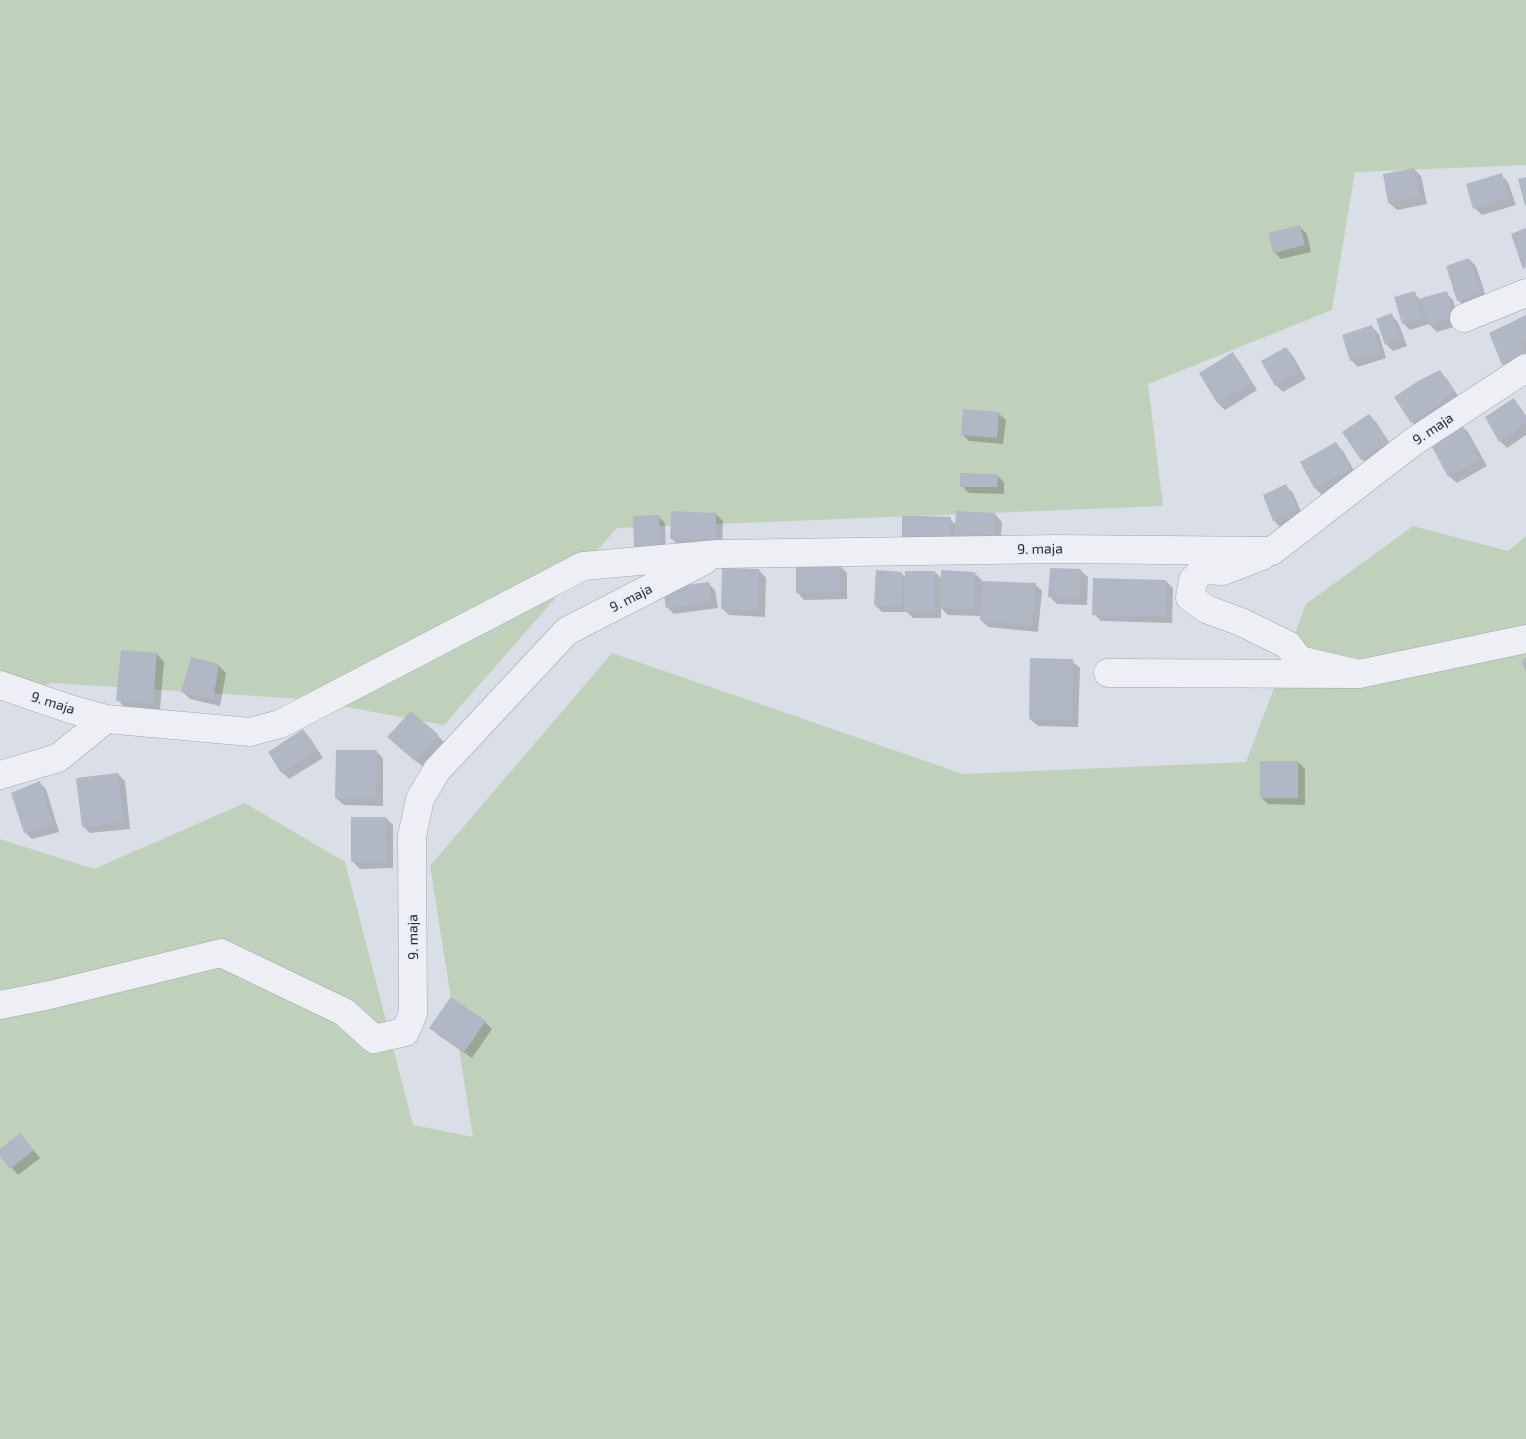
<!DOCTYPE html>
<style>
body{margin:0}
canvas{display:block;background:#dadee7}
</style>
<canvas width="1526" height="1439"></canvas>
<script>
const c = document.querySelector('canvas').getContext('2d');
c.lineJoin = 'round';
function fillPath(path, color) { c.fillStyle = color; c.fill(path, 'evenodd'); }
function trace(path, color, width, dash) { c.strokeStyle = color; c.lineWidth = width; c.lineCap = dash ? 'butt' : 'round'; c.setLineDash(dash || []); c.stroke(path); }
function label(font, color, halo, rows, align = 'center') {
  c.font = font + ' "Exo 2",sans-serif'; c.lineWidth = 5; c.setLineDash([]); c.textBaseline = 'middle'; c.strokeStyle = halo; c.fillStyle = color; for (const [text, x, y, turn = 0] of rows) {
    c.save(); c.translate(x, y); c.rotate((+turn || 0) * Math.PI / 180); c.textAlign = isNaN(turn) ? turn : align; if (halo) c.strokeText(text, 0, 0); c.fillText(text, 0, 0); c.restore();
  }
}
fillPath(new Path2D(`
 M0,0h1526v165l-171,7 -23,138 -184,74 15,122 -546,22 -173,197 -141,-26 -251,-16 -52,16z
 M1413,526l95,25 18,-15v903h-1526v-600l94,30 151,-66 100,59 68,263 60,12 -43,-271 182,-213 351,121 283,-12 60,-158z`), '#bfd1ba');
fillPath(new Path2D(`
 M1414,169l7,7 6,28 -30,6 -8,-7 -5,-28z
 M1501,175l7,7 8,23 -34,10 -7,-7z
 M1300,227l7,7 4,18 -30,7 -7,-7z
 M1469,259l7,7 11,34 -22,7 -7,-7z
 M1414,293l7,7 25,-7 7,7 7,25 -23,7 -8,-8 -19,6 -7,-7z
 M1391,315l7,7 9,24 -14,5 -7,-7z
 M1526,317v48l-15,6 -7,-7z
 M1372,327l7,7 7,24 -28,9 -7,-7z
 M1286,348l7,8 13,23 -23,13 -7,-7z
 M1232,354l7,7 18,29 -32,20 -7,-7 -18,-30z
 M1439,372l8,7 13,20 -41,30 -7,-7z
 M1513,400l7,7 6,9v19l-19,13 -7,-7z
 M998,413l8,7 -3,24 -34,-3 -7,-7z
 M1369,415l7,7 18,28 -25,16 -7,-7z
 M1461,425l7,7 19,34 -30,17 -8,-7z
 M1336,444l7,7 14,25 -35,19 -7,-7 -13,-26z
 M997,475l7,7v12l-35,-1 -7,-7z
 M1286,486l7,7 10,23 -22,12 -7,-7 -9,-26z
 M716,514l7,7 -1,26 -44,-2 -7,-7z
 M995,514l7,8 -2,27 -44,-1 -33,-31 27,2 6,6z
 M658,516l7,7 1,30h-24l-7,-7z
 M840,566l7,7v26l-43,1 -7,-8z
 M759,570l7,8 -1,39 -36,-2 -7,-7z
 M1080,570l8,7 -1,28 -30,-1 -7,-7z
 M935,572l7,7 32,-6 8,7 -1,2 54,2 7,7 -4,41 -50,-5 -7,-7v-4l-33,-1 -7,-7v10h-28l-6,-6h-25l-7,-7 26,-32 5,5z
 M1166,581l7,7 -1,35 -71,-2 -7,-7z
 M708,583l7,7 3,18 -44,6 -7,-7z
 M157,654l7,8 -4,48 -35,-2 -7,-8z
 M1072,661l8,7 -2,59 -40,-1 -8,-7z
 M218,665l8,8 -6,33 -30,-7 -7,-7z
 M303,731l7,7 13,20 -34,21 -7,-7z
 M438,736l7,7 -22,24 -27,-23z
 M376,751l7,7v48l-39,-1 -8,-7z
 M1298,762l7,7v36l-37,-1 -7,-7z
 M118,774l7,7 5,48 -40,4 -7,-7z
 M39,782l7,7 13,43 -27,7 -7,-7z
 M386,818l7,7v43l-33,1 -7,-7z
 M485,1022l7,7 -20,29 -34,-23 -7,-8z
 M27,1142l13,16 -22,17 -18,-21v-4z`), '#0003');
fillPath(new Path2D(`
 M1414,168l6,29 -32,6 -5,-29z
 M1502,173l7,25 -36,11 -7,-25z
 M1526,177v29h-1l-7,-27z
 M1300,225l5,20 -32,8 -5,-20z
 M1526,228v39l-3,2 -12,-35z
 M1469,258l12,35 -24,8 -11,-35z
 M1415,291l7,27 -20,6 -8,-27z
 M1447,291l7,27 -25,7 -8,-27z
 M1392,313l8,26 -15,6 -9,-26z
 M1526,315v27l-5,2 5,11 -24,10 -13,-32z
 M1372,325l8,26 -30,10 -8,-26z
 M1286,347l14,25 -25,14 -14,-25z
 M1233,352l18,31 -34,20 -18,-30z
 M1440,370l14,21 -19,16 -24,16 -17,-26 24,-16z
 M1514,398l12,20v5l-27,19 -14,-25z
 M963,409l36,3 -2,26 -36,-3z
 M1369,414l19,28 -27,18 -19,-28z
 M1461,424l19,35 -32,18 -19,-36z
 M1336,442l15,27 -37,19 -14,-26z
 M960,473l38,1 -1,13h-37z
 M1286,484l11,25 -24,12 -10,-26z
 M671,511l45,2v27l-46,-1z
 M956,511l39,2 -1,29 -40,-2z
 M659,515l1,31 -26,1 -1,-31z
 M902,516h21l28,1 -2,25 -47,-1z
 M796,565h44v27l-44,1z
 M722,568l37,1 -1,41 -37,-1z
 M1050,568l31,1 -1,30 -32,-2z
 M876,570l26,2 -1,34 -27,-1z
 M941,570l34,2 -1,37 -34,-1z
 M905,571h30v40h-31z
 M1093,578l73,2 -1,36 -73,-1z
 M982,581l54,2 -4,43 -52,-6z
 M709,582l2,19 -45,7 -3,-20z
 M121,650l36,3 -4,51 -37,-3z
 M191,657l28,7 -6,36 -32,-8z
 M1030,658l43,1 -1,61 -43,-1z
 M1526,658v15l-5,-13z
 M411,711l28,24 -24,26 -28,-24z
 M303,729l14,21 -36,23 -13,-21z
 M336,750h41l-1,49 -41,-1z
 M1260,761h38v37h-38z
 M118,773l6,49 -42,5 -6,-49z
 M40,781l13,44 -29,8 -13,-40z
 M351,817h35l1,45h-36z
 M451,997l35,24 -22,31 -35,-24z
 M20,1133l14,17 -24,19 -10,-13v-7z`), '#b1b7c4');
const minor = new Path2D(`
 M1464,318l62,-25
 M1108,673l251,1 -60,-14 -11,-15 -47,-23 -35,-13 -16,-12 3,-17 10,-10 20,1 39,-15
 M1359,674l167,-35
 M0,685l70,24 36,10 144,13 30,-8 303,-158 135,-12 339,-5 215,2 141,-109 113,-74
 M0,775l58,-17 48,-39
 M0,1005l50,-10 171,-42 123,59 30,27 31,-7 8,-18 -1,-178 8,-37 17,-29 130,-139 138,-71`);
trace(minor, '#9fa5b1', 29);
trace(minor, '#edeff5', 28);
label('14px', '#232b3e', '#e9edf4', [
 ["9. maja",1433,429,-34],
 ["9. maja",1040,549,-1],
 ["9. maja",631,598,-27],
 ["9. maja",53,703,18],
 ["9. maja",413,937,-91]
]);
</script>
